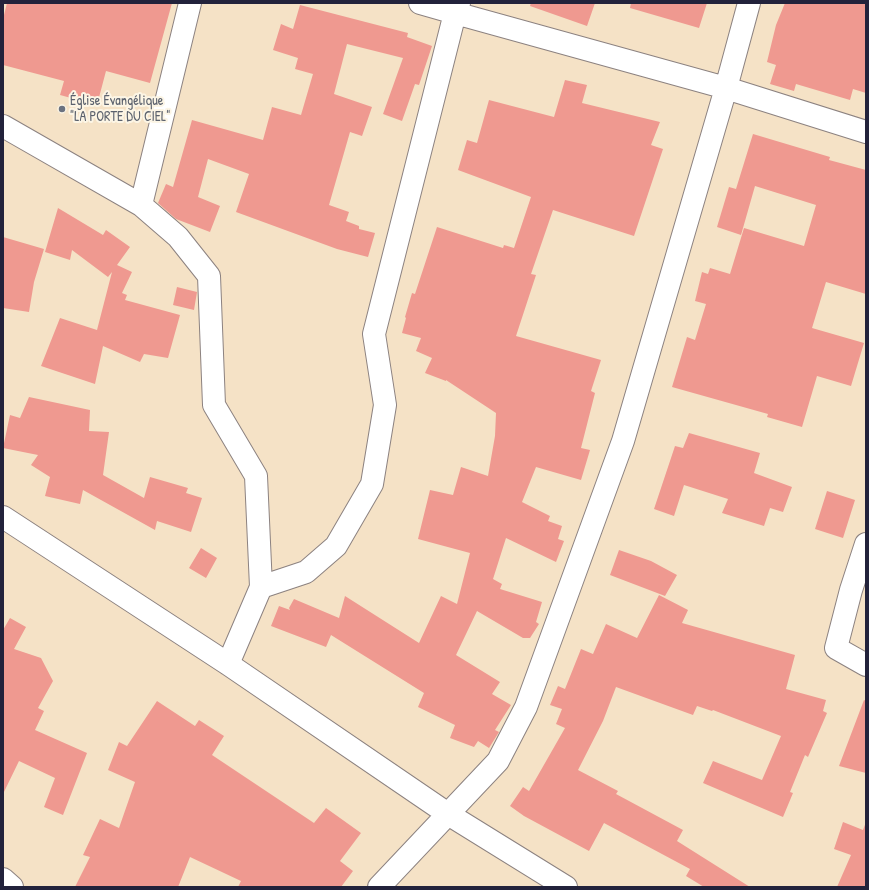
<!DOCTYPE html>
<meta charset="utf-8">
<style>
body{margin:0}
#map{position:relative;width:869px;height:890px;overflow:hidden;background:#f5e2c6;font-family:"Patrick Hand",sans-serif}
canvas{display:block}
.frame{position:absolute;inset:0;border:4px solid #22223b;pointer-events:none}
</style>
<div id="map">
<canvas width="869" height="890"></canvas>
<div class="frame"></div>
</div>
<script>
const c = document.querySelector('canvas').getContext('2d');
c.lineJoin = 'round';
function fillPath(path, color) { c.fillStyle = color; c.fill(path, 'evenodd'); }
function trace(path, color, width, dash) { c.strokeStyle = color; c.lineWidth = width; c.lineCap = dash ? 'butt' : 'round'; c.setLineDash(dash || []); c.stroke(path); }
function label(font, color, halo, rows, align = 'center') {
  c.font = font + ' "Patrick Hand",sans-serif'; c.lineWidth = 4; c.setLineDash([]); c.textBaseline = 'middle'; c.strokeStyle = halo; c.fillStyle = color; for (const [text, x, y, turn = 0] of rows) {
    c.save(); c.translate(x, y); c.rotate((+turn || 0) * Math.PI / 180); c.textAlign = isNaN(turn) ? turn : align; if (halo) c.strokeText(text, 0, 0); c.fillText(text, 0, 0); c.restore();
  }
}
fillPath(new Path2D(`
 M7,3h165l-22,80 -44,-12 -9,34 -37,-10 4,-14 -61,-16v-46z
 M531,3h64l-8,23 -57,-20z
 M631,3h76l-8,25 -69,-20z
 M785,3h81v90l-13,-4 -3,11 -54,-16 -2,7 -24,-7 6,-19 -9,-3 9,-37z
 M300,5l108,28 -1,4 25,9 -13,39 -4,-1 -13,37 -19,-7 20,-56 -56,-14 -13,50 38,13 -10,29 -12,-4 -21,73 20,7 -3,9 13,5v3l16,4 -7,24 -31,-8 -101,-37 13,-38 -41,-15 -10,38 22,9 -10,26 -34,-13 -18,-16 8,-19 7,3 19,-67 71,20 9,-33 29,8 12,-41 -18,-5 3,-11 -25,-8 8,-26 12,5z
 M565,80l22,5 -5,18 78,19 -9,23 12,4 -29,87 -81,-26 -22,64 5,1 -20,61 85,24 -10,31 4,2 -14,55 9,2 -9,30 -45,-13 -14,35 28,14 -2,5 14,5 -4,13 6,2 -8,21 -50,-24 -13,41 9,5 -2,5 42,13 -6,20 3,2 -9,14h-7l-46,-27 -21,44 44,27 -8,12 19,11 -16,25 4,2 -10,16 -11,-7 -4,6 -24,-9 5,-13 -37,-18 6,-14 -93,-58 -5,12 -55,-21 8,-20 11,4 -1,-2 5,-9 45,19 6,-22 74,47 22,-47 16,8 13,-51 -52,-14 12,-49 23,5 8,-28 27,9 7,-40 1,-23 -50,-33v1l-21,-8 7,-15 -16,-7 5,-13 -19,-5 4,-15 -1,-1 7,-24 3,1 22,-67 66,21 1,-3 10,3 17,-51 -73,-27 9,-30 10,3 12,-43 65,17z
 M753,134l77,23 -1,3 37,10v124l-40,-12 -14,46 52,15 -13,43 -34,-10 -15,51 -35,-10 1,-3 -96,-27 15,-50 8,3 11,-36 -11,-3 7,-29 6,2 2,-6 20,6 14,-46 60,18 12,-41 -61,-19 -14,49 -24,-8 12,-40 7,2z
 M58,208l45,27 3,-5 24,17 -13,18 15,7 -10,21 5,2 -2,5 55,15 -12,43 -24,-4 -4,8 -37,-16 -8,38 -54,-18 19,-48 37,12 15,-58 -4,5 -36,-27 -2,10 -25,-8z
 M3,237l41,12 -10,33 -5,30 -26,-4z
 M177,287l20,5 -3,18 -21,-5z
 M29,397l61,13 -1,21 20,1 -6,43 41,23 6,-21 38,11 -2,5 16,5 -11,34 -34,-11 -2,9 -72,-40 -3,14 -35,-8 5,-19 -19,-12 7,-10 -35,-7 7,-33 10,3z
 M689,433l71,20 -6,20 38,14 -9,25 -13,-4 -6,18 -42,-13 6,-14 -44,-14 -10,31 -20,-7 21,-63 8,2z
 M827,491l28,9 -12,38 -28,-9z
 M201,548l16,10 -11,20 -17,-10z
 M619,550l32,11 26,14 -12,21 -55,-21z
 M659,595l29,15 -6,13 113,32 -9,34 40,11 -3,11 4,2 -19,44 -3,-2 -15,37 3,1 -10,24 -80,-34 10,-22 49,19 19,-44 -68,-26 -1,1 -15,-5 -4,9 -77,-28 -13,34 -25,49 40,21 -2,3 67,36 -6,11 73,46h-46l-18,-11 4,-7 -86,-46 -15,28 -65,-35 -14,-10 13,-19 6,4 36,-63 -9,-4 6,-15 -12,-4 8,-19 7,3 16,-40 12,5 13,-30 31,14z
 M10,618l16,9 -12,22 27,9 12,23 -15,27 6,3 -9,19 52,23 -24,62 -19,-8 11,-29 -36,-17 -16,33v-164z
 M864,700l2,1v72l-27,-7z
 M157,701l38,25 4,-6 25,16 -12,19 102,68 12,-15 35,25 -21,28 13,10 -12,16h-103l3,-6 -51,-24 -12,30h-103l15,-30 -7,-2 17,-36 19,9 16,-46 -27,-12 11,-28 8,4z
 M843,822l20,8 3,-8v65h-29l14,-32 -17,-6z`), '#ef9990');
const minor = new Path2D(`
 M190,3l-49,202 37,32 31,39 5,129 42,71 5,111
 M459,3l-4,10 271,75 140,44
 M3,126l138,79
 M3,517l225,147 220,150 118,73
 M866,544l-15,46 -15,58 30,17
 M228,664l33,-77 45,-15 30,-26 36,-62 13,-79 -11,-71 81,-321 -35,-10
 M3,879l9,8
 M379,887l119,-126 28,-54 97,-266 103,-353 23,-85`);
trace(minor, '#8c8280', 24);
trace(minor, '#fff', 22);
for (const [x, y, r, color] of [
 [62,109,4,"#6b7280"]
]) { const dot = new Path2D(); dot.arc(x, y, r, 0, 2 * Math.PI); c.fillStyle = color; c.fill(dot); trace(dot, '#fcf5e5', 1.5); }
label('14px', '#5b616d', '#fcf5e5', [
 ["Église Évangélique",70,101],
 ["\"LA PORTE DU CIEL\"",70,117]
], 'left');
</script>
